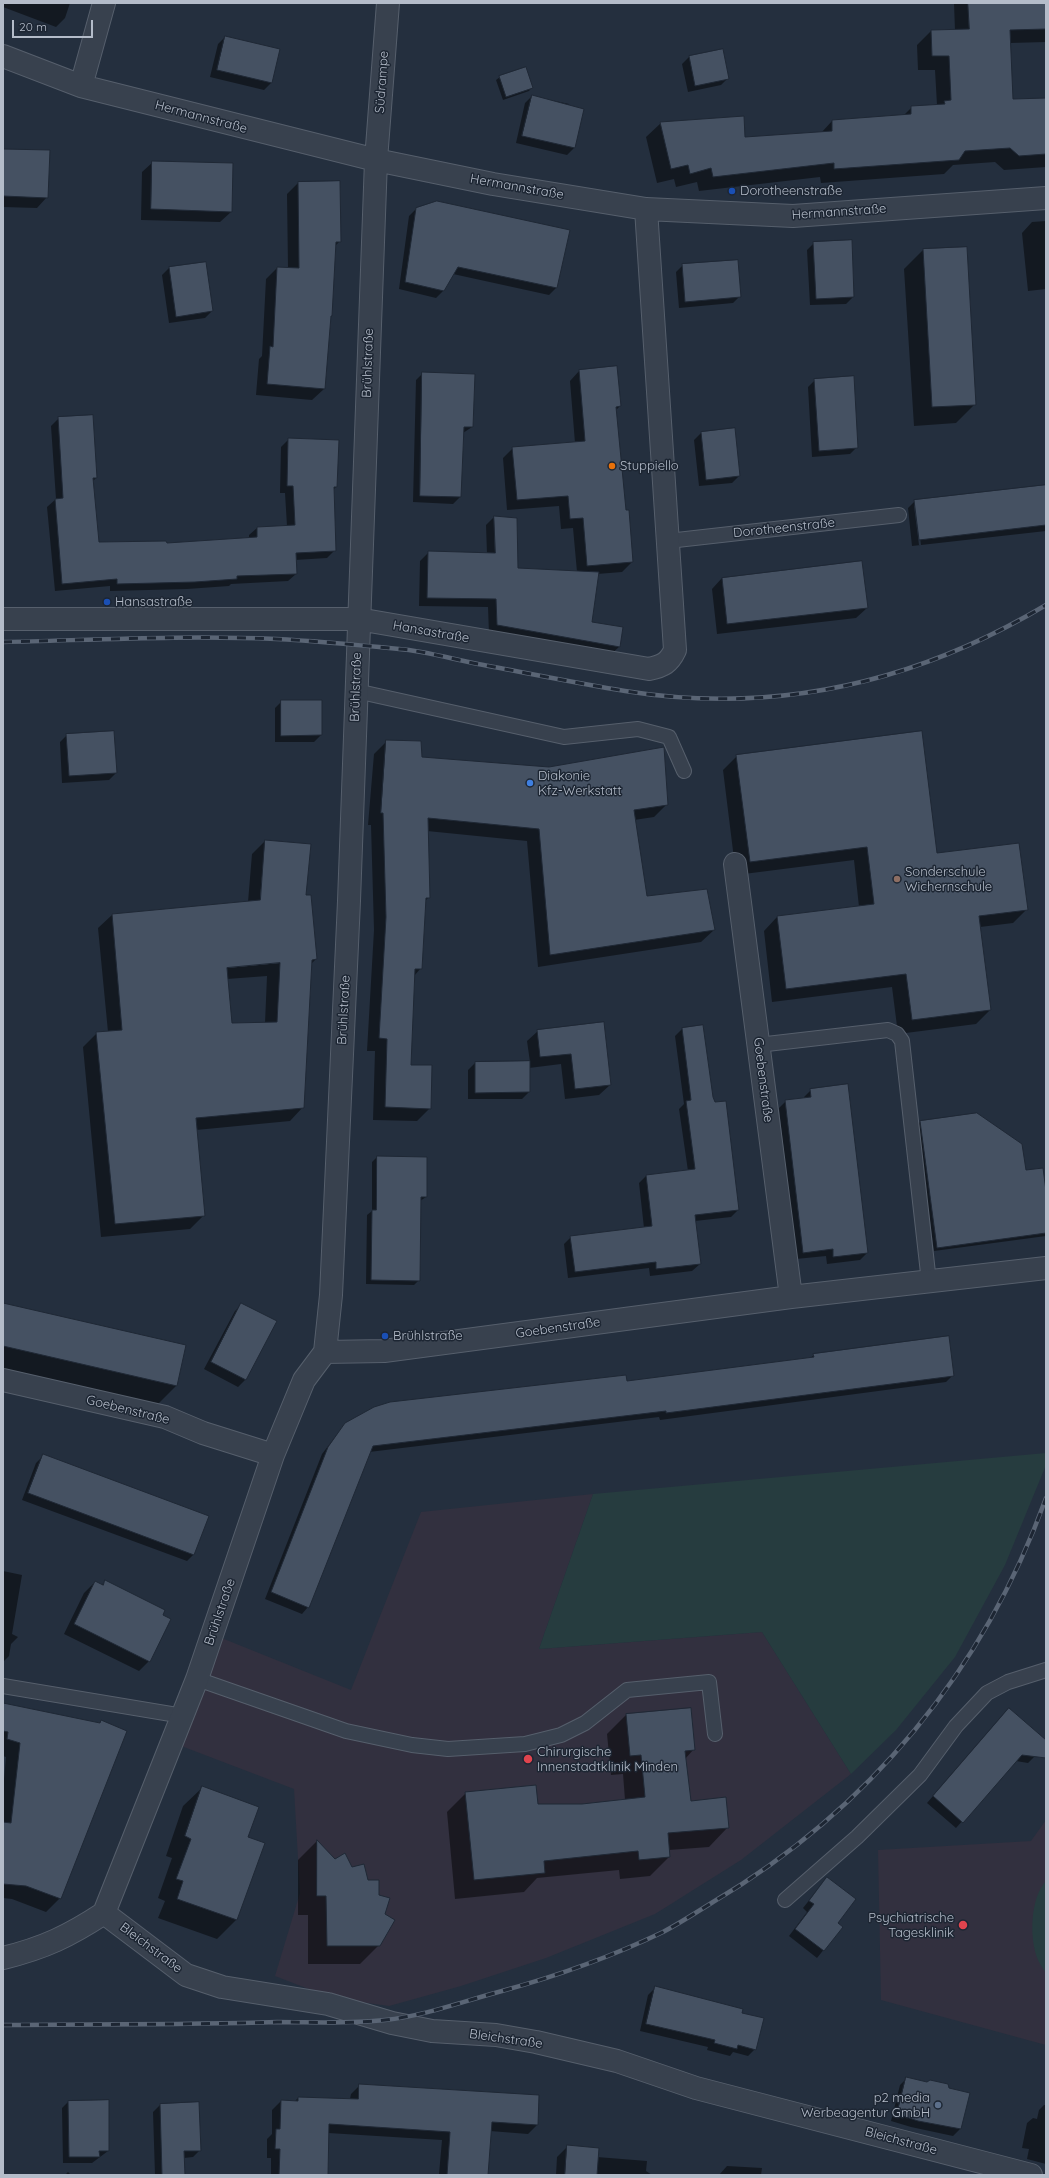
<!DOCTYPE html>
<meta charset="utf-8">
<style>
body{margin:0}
#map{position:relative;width:1049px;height:2178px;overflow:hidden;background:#242f3e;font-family:Quicksand,sans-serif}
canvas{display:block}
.frame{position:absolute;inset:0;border:4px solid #b4bcc9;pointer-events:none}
.scale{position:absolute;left:12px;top:20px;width:81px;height:18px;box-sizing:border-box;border:2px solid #b4bcc9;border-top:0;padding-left:5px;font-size:12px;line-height:14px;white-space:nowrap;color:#b4bcc9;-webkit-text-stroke:3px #1d2633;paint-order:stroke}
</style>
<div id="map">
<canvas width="1049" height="2178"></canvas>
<div class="frame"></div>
<div class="scale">20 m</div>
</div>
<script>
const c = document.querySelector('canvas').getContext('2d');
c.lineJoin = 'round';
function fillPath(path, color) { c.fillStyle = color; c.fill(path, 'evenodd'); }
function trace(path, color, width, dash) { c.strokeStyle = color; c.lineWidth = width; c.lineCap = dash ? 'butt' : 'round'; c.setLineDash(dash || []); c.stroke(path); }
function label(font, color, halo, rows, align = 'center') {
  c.font = font + ' Quicksand,sans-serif'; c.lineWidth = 3; c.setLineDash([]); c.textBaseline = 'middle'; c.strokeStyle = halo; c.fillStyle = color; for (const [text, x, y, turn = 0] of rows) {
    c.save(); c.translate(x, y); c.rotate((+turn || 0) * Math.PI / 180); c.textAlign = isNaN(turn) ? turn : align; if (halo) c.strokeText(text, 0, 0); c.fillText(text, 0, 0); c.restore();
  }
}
fillPath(new Path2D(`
 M593,1494l-54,155 223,-17 89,142 -110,86 -86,54 -109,44 -85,28 -72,20 -57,-8 -57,-22 25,-83 -6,-104 -118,-45 43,-107 132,53 70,-178z
 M1046,1820v225l-165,-45 -3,-150 153,-9z`), '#32303f');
fillPath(new Path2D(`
 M1046,1453v12l-41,100 -50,92 -59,73 -45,44 -89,-142 -223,17 54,-155z
 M1046,1881v92c-3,-4 -6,-9 -8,-13 -9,-21 -8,-62 8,-79z`), '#263c3f');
fillPath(new Path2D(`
 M3,3h67l-5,15 -9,9 -53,-20z
 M954,3h92v39l-36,1 2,57 34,-1v68l-42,3 -9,-8 -42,3 -9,9 -123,9 -1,-6 -121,14 -2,-9 -21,5 -2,-8 -17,4 -11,-46 15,-14 83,15 77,-5 11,-12 71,-5 9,-9 25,-2 -2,-35h-17l-1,-25 14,-14h24z
 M225,37l54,13 -8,33 -7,7 -54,-13 8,-33z
 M689,57l39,21 -7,7 -33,7 -6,-28z
 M500,77l32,10 -3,4 -26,9 -7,-20z
 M532,96l37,8 5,44 -7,7 -51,-12 9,-40z
 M3,150l44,47 -10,11 -34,-1z
 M153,162l78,50 -11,10 -79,-2 1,-48z
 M298,183l42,58 -5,5 -11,143 -12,11 -56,-5 3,-36 3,-3 4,-77 11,-11h11l-1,-74z
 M416,209l140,79 -7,7 -96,-21 -10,17 -7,7 -37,-9 10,-73z
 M1046,221v68l-18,2 -6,-58 10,-11z
 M814,243l39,54 -7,7 -36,1 -3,-55z
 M923,250l52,154 -19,19 -42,3 -10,-157z
 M683,265l57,31 -7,7 -54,5 -3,-36z
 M169,268l43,43 -7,7 -36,5 -7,-48z
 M580,370l40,36 -5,5 10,101 7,50 -10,10 -25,2 -6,49 28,24 -9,8 -121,-21 -1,-27 -69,-1 1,-45 9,-9 58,2 -1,-29 8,-8 23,52 60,3 -4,-44 -12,1 -2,-23 -52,4 -4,-52 10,-10 62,-5 -5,-62z
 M423,373l49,54 -9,6 -3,64 -7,7 -40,-2 3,-122z
 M815,380l42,67 -7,7 -38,3 -4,-70z
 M59,418l37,60 -3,3 5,62 68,1 83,-5v-4l8,-7 30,-2 -2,-33h-5l1,-46 8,-8 47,48 -3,3 2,60 -8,8 -32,2 1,14 -8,7 -57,3 -2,2 -42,3 -77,2v-5l-55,5 -8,-84 9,-8 -5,-73z
 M701,433l38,43 -7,7 -33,3 -5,-46z
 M1046,486v45l-134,15 -4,-38 7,-7zM914,506h2l5,39h-2z
 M722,578l145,30 -11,10 -139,16 -5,-45z
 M282,701h39v34l-7,7h-39v-34z
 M67,735l49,38 -7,7 -47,3 -2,-41z
 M386,742l35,16 246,46 -13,13 -20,3 12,77 68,33 -13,12 -163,25 -11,-126 -100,-10 2,66 -5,5 -3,66 -7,8 -4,90 20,42 -13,13 -44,-1 2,-69h-8l7,-121 -3,-105h-3l6,-71z
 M737,756l199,98 91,55 -14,14 -33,4 10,83 -14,14 -78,10 -6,-47 -120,15 -8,-71 13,-14 82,-10 -5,-47 -118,15 -13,-105z
 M265,841l40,55 11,63 -5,5 -8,143 -13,14 -94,9 8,85 -14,14 -89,8 -18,-190 14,-14 11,-1 -10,-104 14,-13 136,-13 4,-48zM267,976l-2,47 -34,1 -4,-45z
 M603,1023l7,62 -11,10 -34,4 -4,-35 -32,4v24l-7,7h-54v-29l7,-7 55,-1 -3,-21 11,-10z
 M682,1029l30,68 26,113 -7,7 -36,4 5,43 -8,7 -42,5 -1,-8 -81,10 -4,-34 7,-7 73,-9 -5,-45 7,-7 42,-5 -9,-62 5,-5 -9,-68z
 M811,1090l56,163 -7,7 -33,4 -1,-8 -30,3 -17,-151 7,-7 18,-2v-2z
 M976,1114l70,84v38l-112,15 -17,-126 3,-3z
 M377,1157l49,1v39l-6,4 -1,79 -5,5 -48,-1 1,-69 5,-4v-49z
 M3,1304l182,41 -9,41 -19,19 -154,-35z
 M242,1304l33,17 -30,59 -7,7 -34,-18 31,-58z
 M814,1355l139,20 -7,7 -286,38 -1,-3 -290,35 -61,155 -6,7 -37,-15 57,-145 23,-30 281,-42 183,-23z
 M43,1456l151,98 -7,7 -165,-61 14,-37z
 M3,1571l19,4 -10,59 6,3 -7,7 -2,12 -6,6z
 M95,1582l6,3 4,-3 44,79 -10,10 -75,-37 20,-41z
 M3,1704l96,20 2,-2 -41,176 -14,14 -34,-13 -9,-1v-108l3,-33 -3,-1z
 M626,1715l68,34 -9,10 5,43 38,25 -19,20 -40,3v7l-19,19 -30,3 -1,-9 -82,8 -13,14 -69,7 -8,-87 19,-19 71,12h45l43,-5 -2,-26 -12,1 -4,-41z
 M1003,1715l27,29 4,13 -6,6 -12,-2 -60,67 -29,-25z
 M203,1787l43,51 17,6 -27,76 -19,19 -59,-21 7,-17 -7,-3 14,-40 -6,-2 17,-50z
 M317,1841l18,19 17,8 15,13 11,15 6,18 -5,31 -19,19h-52v-49h-10v-55z
 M827,1878l10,45 5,4 -25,31 -28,-22 18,-24 -4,-4z
 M655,1988l86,26 14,35 -7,7 -15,-4 -3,4 -23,-6 1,-3 -68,-16 8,-36z
 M907,2078l62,16 -9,35 -7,7 -42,-9 -20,-6 9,-36z
 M360,2085l177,40 -9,9 -38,-3 -3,44h-55l7,-1 3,-34 -114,-7 -3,42h-54v-17h-4v-19l5,-5v-24l9,-9 13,1 4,-4 52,1 1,-5z
 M68,2102l40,49 -16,12h-29l-1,-55z
 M160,2105l40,45 -7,7 -9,1v17h-29l-2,-63z
 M1044,2105h2v59l-19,-5 2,-10 -7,-1 5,-25 6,-5 4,1 2,-9z
 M568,2146l29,11 50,4 -1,10 6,4h-96l1,-18z
 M727,2166l35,2 -1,7h-42z
 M68,2172l3,3h-6z`), '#0007');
const building = new Path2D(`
 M968,3h78v26l-36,1 3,69 33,-1v56l-27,2 -9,-8 -45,3 -6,9 -125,9v-6l-121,14 -2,-9 -21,6 -2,-9 -17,4 -11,-47 84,-6 1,21 87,-6v-11l79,-6v-8l34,-2 -1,-3 7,-1 -2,-44h-17l-1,-26 38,-1z
 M225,36l55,13 -8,34 -55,-13z
 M723,49l6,30 -34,7 -6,-30z
 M526,67l7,21 -27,9 -7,-21z
 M532,95l52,14 -9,39 -53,-12z
 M3,149l47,1 -2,48 -45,-2z
 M152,161l81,2 -1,49 -81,-3z
 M340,181l1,61h-5l-4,74h-1l-6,73 -58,-5 3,-38 3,1 4,-80 22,1 -1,-86z
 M437,201l133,29 -13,58 -99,-21 -14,24 -39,-9 11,-74z
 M852,240l2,57 -38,2 -3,-57z
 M967,247l9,158 -44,2 -9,-158z
 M738,260l3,37 -56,5 -3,-38z
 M206,262l7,49 -37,6 -7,-50z
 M617,366l4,40 -5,1 10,103h3l4,52 -46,4 -4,-48 -13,1 -2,-23 -51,4 -5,-53 73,-6 -6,-71z
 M422,372l53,2 -2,53h-9l-3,70 -41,-1z
 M854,376l4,72 -39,3 -5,-72z
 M93,415l4,63h-4l6,64 67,-1 1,2 90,-6v-10l38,-2 -2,-39h-6l1,-48 51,2 -2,47h-3l2,64 -40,2 1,21 -60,2v3l-42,3 -78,2v-5l-55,5 -7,-85 8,-1 -5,-81z
 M735,428l5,48 -34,4 -5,-48z
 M1046,485v40l-127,15 -5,-40z
 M494,516l23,2 1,50 81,4 -7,50 31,5 -3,20 -123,-22 -1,-26 -69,-1 1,-47 67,2z
 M862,561l6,47 -141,16 -5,-46z
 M281,700h41v35l-41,1z
 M114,731l3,42 -48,3 -3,-42z
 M922,731l15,122 82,-10 9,67 -49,6 12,94 -79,10 -6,-46 -120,15 -9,-73 97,-12 -7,-57 -117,15 -14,-107z
 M386,740l35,1 1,16 127,10 115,-20 4,58 -34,5 13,86 60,-7 8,41 -165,25 -11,-126 -111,-11 2,80h-4l-4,71h-7l-4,96h21l-1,44 -46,-2 2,-68 -8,-1 7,-121 -3,-104h-2z
 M265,840l46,4 -5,51h5l6,64 -5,1 -8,148 -108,10 9,98 -90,8 -19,-192 26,-2 -10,-116 148,-14zM280,963l-3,59 -45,1 -5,-55z
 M604,1022l7,63 -36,4 -4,-35 -31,3 -3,-27z
 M703,1025l10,72 2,5 11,-1 13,109 -44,5 6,49 -45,5v-7l-81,10 -5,-36 82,-10 -6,-51 49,-6 -9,-68 5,-1 -9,-72z
 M530,1061v31l-55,1v-31z
 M848,1084l20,169 -35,4v-8l-30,4 -18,-153 26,-3 -1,-8z
 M977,1113l45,31 4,26 17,-2 3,23v42l-109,15 -17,-127z
 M377,1156l50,1v40h-6l-1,84 -49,-1 1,-70h4z
 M3,1303l183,42 -9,41 -174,-40z
 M241,1303l36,18 -31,59 -35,-18z
 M949,1336l5,40 -288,37v-2l-293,35 -64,162 -38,-16 57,-145 17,-24 29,-16 16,-5 236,-27 1,6 187,-24 -1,-3z
 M43,1454l166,62 -15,39 -166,-62z
 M105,1580l60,30 -2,5 8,4 -21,43 -76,-38 21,-43 8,4z
 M3,1703l97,20 1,-3 26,11 -66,168 -35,-13 -23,-2v-62l8,1 9,-80 -13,-4 1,-7 -5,-1z
 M691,1708l4,42 -10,1 6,50 35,-4 3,31 -61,5 2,24 -31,3 -1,-9 -94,10 1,12 -71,7 -9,-88 71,-7 2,19h44l63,-7 -4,-42 -11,1 -4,-42z
 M1009,1708l37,32v18l-24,-3 -59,68 -30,-27z
 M202,1786l57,21 -11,30 17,6 -28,77 -60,-21 6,-18 -7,-2 15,-40 -6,-3z
 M317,1840l18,19 10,-6 7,14 12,-3 4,16h11v15l11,3 -5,16 10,6 -15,26h-53l-1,-50h-9z
 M827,1877l29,22 -18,24 5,4 -19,24 -29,-22 19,-25 -5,-3z
 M655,1986l88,23 -1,4 22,5 -8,32 -18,-5 -1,4 -23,-6 1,-3 -69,-16z
 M906,2077l21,5 3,-2 18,4 1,4 21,5 -9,36 -43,-8 -21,-7z
 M359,2084l180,11 -1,30 -46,-3 -4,53h-41l3,-43 -121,-8 -1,51h-49l1,-26h-5l1,-20h4l1,-29 17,1v-4l60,2z
 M109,2100v51h-10l1,6h-31l-1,-56z
 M199,2102l2,49h-17l1,24h-23l-2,-71z
 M567,2145l32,3 -2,27h-32z`);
fillPath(building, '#455162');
trace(building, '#1f2835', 1);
const lane = new Path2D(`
 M668,541l231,-26
 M356,691l208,46 74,-8 31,8 15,34
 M758,1045l130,-15 9,4 5,7 27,241
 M197,1679l149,52 66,14 36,4 77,-5 36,-9 24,-12 42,-33 82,-8 6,52
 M3,1686l180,30
 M785,1900l72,-63 63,-62 36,-49 31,-33 21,-11 38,-12`);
const street = new Path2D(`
 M3,56l78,30 295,74 117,24 153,25 147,7 253,-18
 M81,86l23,-83
 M3,619h355l291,50c14,-3 20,-6 26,-19l-29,-441
 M735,864l56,433
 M325,1352l59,-1 407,-54 255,-29
 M3,1380l162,37 38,16 70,22
 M104,1913l93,-234 76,-224 31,-75 21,-28 6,-57 18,-394 27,-741 12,-157
 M104,1913l82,62 36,12 106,17 64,19 40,8 64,4 40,7 81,19 79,27 335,87
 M3,1958c41,-10 66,-22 101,-45`);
trace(lane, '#565f6c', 16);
trace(street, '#565f6c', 24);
trace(lane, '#38414e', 14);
trace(street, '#38414e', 22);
const rail = new Path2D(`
 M3,642c91,-2 182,-7 273,-3 41,2 82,6 123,10 26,2 53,10 79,15 49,9 98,19 147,27 151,24 290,-8 421,-86
 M3,2025c91,-1 183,0 274,-3 35,0 72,2 108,-2 39,-4 79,-19 117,-29 55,-15 111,-35 161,-59 17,-9 34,-20 50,-30 156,-92 271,-232 333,-404`);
trace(rail, '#5a6575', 4.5);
trace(rail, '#1d2633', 3, [9]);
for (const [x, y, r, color] of [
 [732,191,4,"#1a4fb4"],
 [612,466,4,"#e8710a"],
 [107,602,4,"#1a4fb4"],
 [530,783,4,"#3f7fe0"],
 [897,879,4,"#8d6e63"],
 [385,1336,4,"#1a4fb4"],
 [528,1759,5,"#e0444e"],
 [963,1925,5,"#e0444e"],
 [938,2105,4,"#5c6f8a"]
]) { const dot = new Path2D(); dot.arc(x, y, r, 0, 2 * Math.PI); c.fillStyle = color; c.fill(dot); trace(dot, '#1d2633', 1.5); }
label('13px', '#b4bcc9', '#1d2633', [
 ["Südrampe",382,82,-86],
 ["Hermannstraße",201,117,15],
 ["Hermannstraße",517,187,10],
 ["Hermannstraße",839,212,-4],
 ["Brühlstraße",368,363,-88],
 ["Dorotheenstraße",784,528,-6],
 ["Hansastraße",431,632,10],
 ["Brühlstraße",356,687,-88],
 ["Brühlstraße",344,1010,-87],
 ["Goebenstraße",763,1080,83],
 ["Goebenstraße",558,1328,-8],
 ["Goebenstraße",128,1410,14],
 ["Brühlstraße",220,1612,-71],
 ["Bleichstraße",151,1948,37],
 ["Bleichstraße",506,2039,8],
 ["Bleichstraße",901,2141,15]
]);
label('13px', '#b4bcc9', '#1d2633', [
 ["Dorotheenstraße",740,191],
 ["Stuppiello",620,466],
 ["Hansastraße",115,602],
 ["Diakonie",538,776],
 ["Kfz-Werkstatt",538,791],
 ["Sonderschule",905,872],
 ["Wichernschule",905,887],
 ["Brühlstraße",393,1336],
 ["Chirurgische",537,1752],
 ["Innenstadtklinik Minden",537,1767],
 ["Psychiatrische",954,1918,"right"],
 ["Tagesklinik",954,1933,"right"],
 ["p2 media",930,2098,"right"],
 ["Werbeagentur GmbH",930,2113,"right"]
], 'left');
</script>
